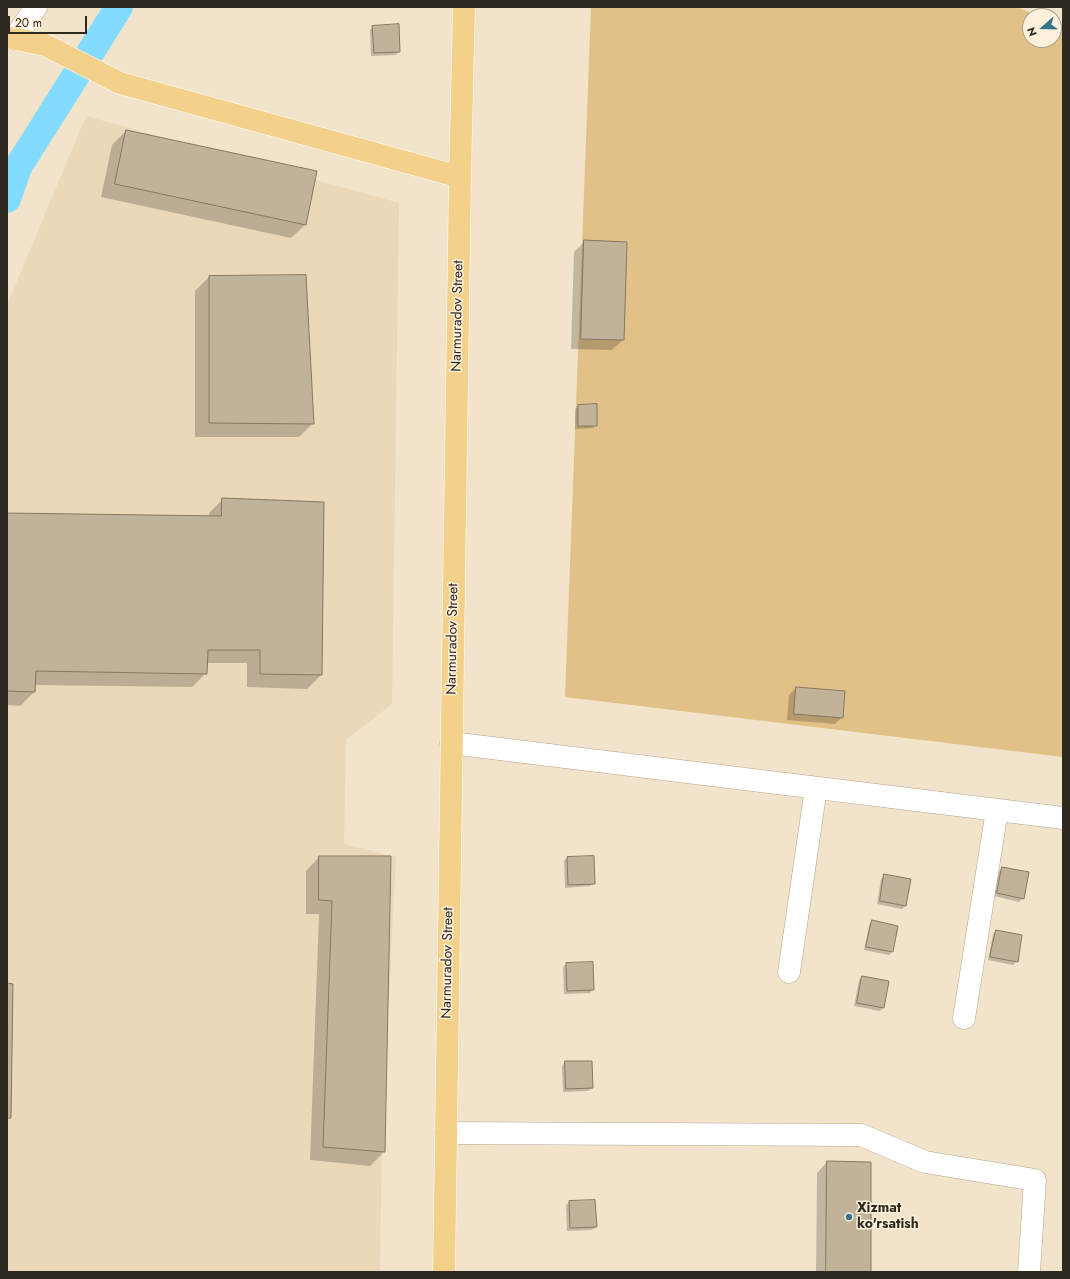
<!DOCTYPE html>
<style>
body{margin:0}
#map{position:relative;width:1070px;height:1279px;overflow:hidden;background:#f2e4ca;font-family:Jost,sans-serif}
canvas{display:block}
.frame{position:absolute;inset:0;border:8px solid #2e291f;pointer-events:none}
.north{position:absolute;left:1022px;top:8px;width:40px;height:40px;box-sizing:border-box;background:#fdf1dc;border:1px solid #aaa190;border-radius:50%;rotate:250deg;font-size:11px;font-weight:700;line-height:16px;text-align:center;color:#2e291f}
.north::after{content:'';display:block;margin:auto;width:14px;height:18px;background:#37748b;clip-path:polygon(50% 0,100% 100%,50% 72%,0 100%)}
.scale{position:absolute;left:8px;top:16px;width:79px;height:18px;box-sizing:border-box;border:2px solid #2e291f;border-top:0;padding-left:5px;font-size:12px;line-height:14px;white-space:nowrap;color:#2e291f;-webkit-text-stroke:3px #fdf1dc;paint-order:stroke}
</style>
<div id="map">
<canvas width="1070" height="1279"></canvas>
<div class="frame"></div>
<div class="north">N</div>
<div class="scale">20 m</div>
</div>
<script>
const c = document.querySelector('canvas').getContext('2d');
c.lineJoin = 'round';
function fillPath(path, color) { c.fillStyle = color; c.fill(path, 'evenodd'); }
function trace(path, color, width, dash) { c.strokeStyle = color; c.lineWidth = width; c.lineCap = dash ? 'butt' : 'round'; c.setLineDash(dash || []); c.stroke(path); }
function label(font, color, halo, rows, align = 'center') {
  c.font = font + ' Jost,sans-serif'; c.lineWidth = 3; c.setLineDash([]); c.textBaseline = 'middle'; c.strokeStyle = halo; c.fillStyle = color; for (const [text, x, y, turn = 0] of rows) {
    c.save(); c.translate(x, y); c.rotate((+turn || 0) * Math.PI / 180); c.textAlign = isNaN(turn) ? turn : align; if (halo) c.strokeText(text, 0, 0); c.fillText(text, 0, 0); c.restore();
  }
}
fillPath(new Path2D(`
 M86,116l313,87 -7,501 -46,36 -2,104 52,13 -14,278 -2,137h-373v-967z`), '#ead8b8');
fillPath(new Path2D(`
 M591,7h425l24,9h-10v24h24v-19l9,3v733l-498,-60z`), '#e1c187');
fillPath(new Path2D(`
 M373,27l26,24 -3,4 -25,1 -1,-26z
 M126,131l179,94 -14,13 -190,-41 11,-52z
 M585,241l38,99 -11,10 -41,-1 3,-97z
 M305,276l8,147 -14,14h-104v-146l14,-14z
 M578,406l18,19 -3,3 -18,1v-20z
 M223,499l98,176 -14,14 -60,-2v-24h-41v10l-14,14 -158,-2v7l-14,14 -13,-1v-191l202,3v-4z
 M796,688l46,29 -7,7 -48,-4 2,-25z
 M319,857h71l-6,295 -14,14 -60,-6 9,-246h-13v-43z
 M567,858l27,25 -4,3 -25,2 -1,-27z
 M1002,868l21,30 -4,4 -25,-6 5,-25z
 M885,875l20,31 -3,3 -25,-5 4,-25z
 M872,921l25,5 -5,26 -3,3 -25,-5 5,-25z
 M996,931l21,30 -4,4 -25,-5 5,-26z
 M566,964l27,25 -3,4 -26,1 -1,-27z
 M862,977l21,31 -3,3 -26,-5 5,-26z
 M565,1062l27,26 -4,3 -25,1 -1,-26z
 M827,1162l43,110h-54l1,-99z
 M569,1202l27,25 -4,3 -25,1 -1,-26z`), '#0003');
trace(new Path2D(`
 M7,199l11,-32 101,-160`), '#83dcff', 28);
const building = new Path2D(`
 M399,24l1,28 -26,1 -2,-27z
 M126,130l191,41 -11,54 -191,-41z
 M584,240l43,2 -3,98 -43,-1z
 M306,275l8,149 -105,-1v-147z
 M597,404v22h-19v-21z
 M222,498l102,4 -2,173 -62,-1v-24h-52l-1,24 -171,-3 -1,21 -28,-1v-178l214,3z
 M796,687l49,4 -2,27 -49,-4z
 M319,856h72l-6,296 -62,-5 9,-246 -13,-1z
 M594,856l1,28 -27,1 -1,-28z
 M1002,867l27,5 -5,27 -27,-6z
 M884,874l27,5 -5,27 -26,-5z
 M872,920l26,6 -5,26 -27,-5z
 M996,930l26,5 -4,27 -28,-5z
 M593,962l1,28 -27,1 -1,-28z
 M862,976l27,5 -5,27 -27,-5z
 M7,983l6,1 -2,134h-4z
 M565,1061h27l1,27 -27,1z
 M827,1161l44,1v110h-45z
 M595,1200l2,27 -27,1 -1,-27z`);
fillPath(building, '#c1b39a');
trace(building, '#867962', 1);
const minor = new Path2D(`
 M14,39l22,-32
 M451,743l612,75
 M789,972l27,-184
 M964,1018l33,-208
 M446,1133l415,2 64,27 110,18 -6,92`);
const major = new Path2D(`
 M7,37l38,8 75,38 340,94
 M444,1272l16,-1095 4,-170`);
trace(minor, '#b2a48c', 23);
trace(major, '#fff', 23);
trace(minor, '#fff', 22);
trace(major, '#f3d18a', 22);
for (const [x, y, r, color] of [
 [849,1217,4,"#37748b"]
]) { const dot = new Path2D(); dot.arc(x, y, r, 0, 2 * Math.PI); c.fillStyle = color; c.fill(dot); trace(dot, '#fdf1dc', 1.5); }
label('14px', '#2e291f', '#fdf1dc', [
 ["Narmuradov Street",458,316,-89],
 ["Narmuradov Street",453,639,-89],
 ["Narmuradov Street",448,963,-89]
]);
label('bold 14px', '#2e291f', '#fdf1dc', [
 ["Xizmat",857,1209],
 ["ko'rsatish",857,1225]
], 'left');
</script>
